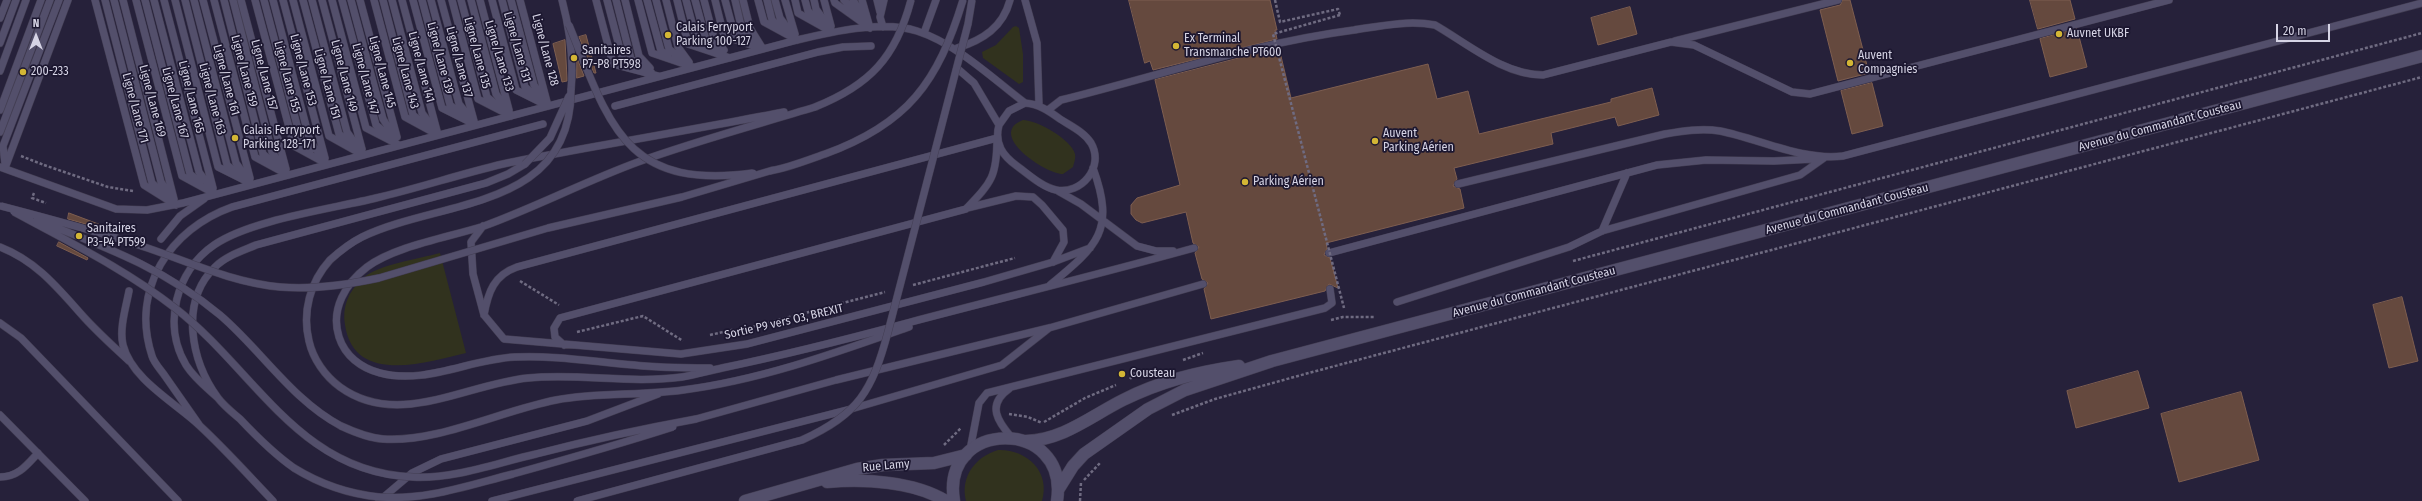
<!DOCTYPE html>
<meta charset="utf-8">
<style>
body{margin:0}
#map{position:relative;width:2422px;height:501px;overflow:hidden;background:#26213a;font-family:"Fira Sans Condensed",sans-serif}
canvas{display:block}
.north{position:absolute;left:16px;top:16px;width:40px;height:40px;-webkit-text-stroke:3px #1c1730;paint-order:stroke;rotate:0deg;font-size:11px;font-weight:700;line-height:16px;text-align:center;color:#d6d4e5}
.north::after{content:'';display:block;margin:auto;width:14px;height:18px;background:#d6d4e5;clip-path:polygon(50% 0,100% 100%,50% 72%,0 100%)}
.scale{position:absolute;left:2276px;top:24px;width:54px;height:18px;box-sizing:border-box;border:2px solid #d6d4e5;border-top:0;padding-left:5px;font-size:12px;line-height:14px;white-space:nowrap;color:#d6d4e5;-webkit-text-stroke:3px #1c1730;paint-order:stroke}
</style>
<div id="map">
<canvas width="2422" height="501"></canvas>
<div class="north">N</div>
<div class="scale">20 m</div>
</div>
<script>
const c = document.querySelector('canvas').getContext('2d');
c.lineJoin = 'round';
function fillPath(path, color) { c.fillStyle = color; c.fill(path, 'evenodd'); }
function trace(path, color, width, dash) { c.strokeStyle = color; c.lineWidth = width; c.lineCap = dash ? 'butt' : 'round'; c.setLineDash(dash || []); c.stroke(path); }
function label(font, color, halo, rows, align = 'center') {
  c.font = font + ' "Fira Sans Condensed",sans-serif'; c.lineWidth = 3.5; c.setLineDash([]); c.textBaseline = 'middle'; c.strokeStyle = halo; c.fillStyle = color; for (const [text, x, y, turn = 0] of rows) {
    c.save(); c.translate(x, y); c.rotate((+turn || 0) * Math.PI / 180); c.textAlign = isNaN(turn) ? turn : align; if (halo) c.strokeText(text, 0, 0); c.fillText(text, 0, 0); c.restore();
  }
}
fillPath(new Path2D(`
 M1016,26l3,2 4,26v28l-4,2 -36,-26 -1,-6 14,-7 17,-18z
 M1023,120c14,0 49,20 52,34 1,4 -1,9 -2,13l-10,7c-18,0 -77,-40 -40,-54z
 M440,253l26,100c-38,9 -112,33 -121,-28 -3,-18 3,-33 17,-46 16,-15 57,-20 78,-26z
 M998,450c28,-1 53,21 44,51h-76c-6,-24 9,-44 32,-51z`), '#31321e');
const building = new Path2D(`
 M1129,0h141l7,30h-2l2,9 -124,31 -3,-9 -5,2z
 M1843,0h7l19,73 -31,8 -18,-71 20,-5z
 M2030,0h40l5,19 -37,10z
 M1630,7l7,27 -39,11 -7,-27z
 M2077,29l10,38 -37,10 -10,-38z
 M586,35l10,38h-2l-15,-36z
 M565,40l2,38v3l-5,1 -9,-38z
 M1279,48l12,50 137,-34 9,35 31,-8 11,43 132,-32v-3l41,-11 7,27 -41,11 -3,-9 -64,16 2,11 -99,24 3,11 -4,7 7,3 4,19 -138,35 1,5 -3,7 6,3 8,30 -9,-4 -4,7 -114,28 -7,-30 4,-6 -6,-4 -7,-26 4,-6 -6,-4 -7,-31 -44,11 -6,-3 -5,-6v-9l6,-7 43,-13 -25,-105z
 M577,58l7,18 -7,2z
 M1872,83l11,43 -31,8 -11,-43z
 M69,213l32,12 -1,3 -32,-9z
 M59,242l29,16 -1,2 -30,-14z
 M2402,297l16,64 -29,7 -16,-63z
 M2138,371l11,37 -73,20 -9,-37z
 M2241,392l18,68 -80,22 -18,-68z`);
fillPath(building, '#65493e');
trace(building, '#7e5e50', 1);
const lane = new Path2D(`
 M95,0l49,185 32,20
 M105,0l47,183 12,11
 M114,0l47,182 14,21
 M123,0l51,199
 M136,0l46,176 33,18
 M145,0l45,174 10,8
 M154,0l45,172 14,19
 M164,0l49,188
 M175,0l43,167 34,17
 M185,0l42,165 10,8
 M194,0l42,163 14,20
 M203,0l47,178
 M214,0l41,157 33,18
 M224,0l39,154 14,12
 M233,0l39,152 10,15
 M241,0l45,169
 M255,0l39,146 33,18
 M264,0l38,144 8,7
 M273,0l37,141 16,22
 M283,0l42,158
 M293,0l36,136 34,19
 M303,0l36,134 12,10
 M312,0l35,132 15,21
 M322,0l40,149
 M332,0l34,128 33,17
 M342,0l34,125 14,12
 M351,0l32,119 12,19
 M360,0l37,137
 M374,0l31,117 33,18
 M383,0l30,115 11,9
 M392,0l30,113 15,20
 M402,0l35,131
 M413,0l29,108 34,17
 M422,0l28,105 11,9
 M431,0l28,104 15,19
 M441,0l33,121
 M452,0l26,99 33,17
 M461,0l26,97 12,10
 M471,0l25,94 15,21
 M480,0l29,110
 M492,0l24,90 32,16
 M502,0l23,87 12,10
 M511,0l23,85 10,14
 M520,0l27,102
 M562,0c8,30 12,59 9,90
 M596,0l17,64 45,12
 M607,0l16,61 9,4
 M616,0l15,59 20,13
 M625,0l14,56 11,12
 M638,0l14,53 41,14
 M647,0l14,51 7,4
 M656,0l13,49 17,14
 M666,0l12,47 11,15
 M677,0l11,44 42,14
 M686,0l11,42 9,5
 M695,0l11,40 17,13
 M704,0l10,38 10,12
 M715,0l9,36 39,13
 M725,0l9,33 15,8
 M735,0l7,30 12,11
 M743,0l7,28 13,21
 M758,0l6,22 33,18
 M767,0l5,20 10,9
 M775,0l5,18 15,20
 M785,0l10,34
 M795,0l3,13 34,19
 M805,0l3,11 12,11
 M814,0l2,9 15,21
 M824,0l7,26
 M834,0l1,3 35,25
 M844,0l15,17
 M853,0l10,16
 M862,0l8,28
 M877,0l3,12
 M1025,0l12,43 2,62
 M0,18l7,-18
 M883,27l-3,-10 4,-17
 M924,33l12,-33
 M1675,41l163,-41
 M0,43l16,-43
 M957,48c26,-8 46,-21 53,-48
 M0,71l26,-71
 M615,106l203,-54 25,-5 28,-1
 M0,110l41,-110
 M1048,110l13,-10c97,-24 193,-57 293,-70 26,-4 54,-10 81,-5 33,19 69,50 108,50l128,-33 23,3 98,47 18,2 359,-94
 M999,125l10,-14 16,-8
 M0,132l50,-132
 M5,164l-2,-18 56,-146
 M0,167l116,42 31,1 36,-7 614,-163c34,-8 85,-20 120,-9 40,13 75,47 108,72 14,1 24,8 35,16 11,7 24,13 31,24 14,24 -10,52 -35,47 -14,-3 -28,-16 -39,-24 -14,-10 -23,-22 -18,-41l-25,-42 -15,-13
 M5,168l63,-168
 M1458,184l207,-50c18,-3 36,-6 55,-3 40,8 82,30 123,25l579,-153
 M1058,191l23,13 56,42 19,5h17
 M967,208l49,-12 17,1 9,8 21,25 1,12 -11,20
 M483,226l-12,16 2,32 11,41 20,24 177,15 66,-10 237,-62 69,-20 37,-14
 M1602,231l25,-58
 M161,239l19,-23 24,-17
 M0,247c36,14 57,40 82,68 14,16 31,31 47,46
 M1329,253l328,-88 49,-5 68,1 41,-2
 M330,260c-20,22 -28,52 -21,81 4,18 16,35 31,46 58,42 126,-3 188,-9 51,-5 102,6 154,-1 13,-2 26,-6 40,-9 63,-13 126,-29 189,-46 95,-25 189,-48 283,-74
 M1050,285c47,-39 66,-54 43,-117
 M129,291c-3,16 -10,38 -6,54 9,35 53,58 77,81 26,24 49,50 73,75
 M1397,302l172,-55 33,-16 198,-56 24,-17
 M484,315c4,-23 10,-40 33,-48l480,-129c0,38 -5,44 -31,71l-406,109 -6,10 1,9 9,8
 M0,323l21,15 157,163
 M710,368c-25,0 -51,0 -76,-3 -39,-3 -79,-10 -119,-8 -45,2 -90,28 -135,16 -19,-5 -35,-17 -41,-36 -9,-28 7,-54 28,-70 28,-21 83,-30 117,-41 52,-19 102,-45 154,-64 58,-21 118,-37 177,-55
 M1009,389c-23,16 -11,33 3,49
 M218,398c-11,-10 -24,-20 -32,-33 -24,-40 -10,-94 28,-120 36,-25 117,-36 162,-47 43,-10 84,-24 127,-34 31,-7 63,-12 95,-18 62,-11 124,-22 186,-34
 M0,415l85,86
 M696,419l140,-39 213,-52 154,-44
 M200,426c-12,-17 -23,-33 -35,-50 -4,-6 -11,-13 -13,-20 -22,-67 18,-127 80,-149l311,-83
 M341,426c13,6 27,12 42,13 54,4 120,-29 173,-39 42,-8 85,-4 127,-10 78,-10 152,-37 226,-63
 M970,450l9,-47 8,-10 338,-85 7,-5 -2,-14
 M294,468c-20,-14 -37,-31 -54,-49 -7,-6 -16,-13 -22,-21 -27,-37 -39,-96 -3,-131 11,-11 27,-16 41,-22l230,-62 22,-9 17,-10
 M0,477c18,0 27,-12 38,-24
 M379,501l33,-28 29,-14 146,-38 71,-27
 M492,501l359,-92 151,-44 47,-37`);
const secondary = new Path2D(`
 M1026,441c37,-1 65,-25 97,-41 38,-19 75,-28 116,-34
 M827,482c37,-3 86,-1 119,19
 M1058,490l15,-24 11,-12 64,-45 37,-19 87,-29 1150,-305
 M745,501l112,-32 26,-4 51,-2 32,-8
 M954,501c-14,-83 116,-84 103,0`);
trace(lane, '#433e53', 8);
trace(secondary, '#433e53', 13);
trace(new Path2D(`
 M1275,0l5,22 58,-13 2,6
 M21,156l23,9
 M44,165l64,22 25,4
 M34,193l-2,5 14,5
 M1573,261l849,-228
 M520,281l39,24
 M913,285l102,-27
 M1331,320l12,-3h31
 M577,332l66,-16 40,25
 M710,335l22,-5 4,1 149,-39
 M1183,360l20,-7
 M1130,379l7,-10
 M1009,414l19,3 14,6
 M1172,415l43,-16 90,-25 1117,-297
 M1044,422l41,-24 31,-13
 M944,445l17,-17
 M1084,480l16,-17
 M1080,501l1,-19`), '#6f6b81', 2.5, [3, 2]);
trace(lane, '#534f6b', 7);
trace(secondary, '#534f6b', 12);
const laneBridge = new Path2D(`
 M569,25c41,101 56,165 184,148
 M815,107c55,-22 81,-50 96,-107
 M525,164l25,-26 19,-42
 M770,171c18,-3 38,-11 55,-17 83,-30 113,-72 138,-154
 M1,206c42,11 84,22 125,35 51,15 100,41 154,46 33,3 66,-2 99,-9l169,-50 134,-31 91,-27
 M14,212c55,30 111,57 161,96 80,62 124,165 238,169 42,2 83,-14 123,-23 54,-14 105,-25 160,-35
 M37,220c68,27 125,47 183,95 41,35 72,85 121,111
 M330,260c10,-9 20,-17 32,-23 79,-38 209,-26 209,-147
 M294,468c26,16 55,26 85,29 46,4 90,-12 134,-23 54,-15 107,-30 160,-47
 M577,501l225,-61c57,-26 70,-49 86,-108l80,-308 4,-24`);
trace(laneBridge, '#433e53', 8, []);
trace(new Path2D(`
 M1340,15l-67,19 71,274`), '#6f6b81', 2.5, [3, 2]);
trace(laneBridge, '#534f6b', 7);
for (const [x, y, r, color] of [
 [2059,34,4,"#d3b635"],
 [668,35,4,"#d3b635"],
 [1176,46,4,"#d3b635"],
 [574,58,4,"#d3b635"],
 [1850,63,4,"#d3b635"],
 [23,72,4,"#d3b635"],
 [235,138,4,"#d3b635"],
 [1375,141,4,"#d3b635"],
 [1245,182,4,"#d3b635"],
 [79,236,4,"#d3b635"],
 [1122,374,4,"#d3b635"]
]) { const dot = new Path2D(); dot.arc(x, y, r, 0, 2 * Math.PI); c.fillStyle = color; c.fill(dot); trace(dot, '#1c1730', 1.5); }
label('12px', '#d6d4e5', '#1c1730', [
 ["Calais Ferryport",676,28],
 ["Parking 100-127",676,42],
 ["Auvnet UKBF",2067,34],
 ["Ex Terminal",1184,39],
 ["Transmanche PT600",1184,53],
 ["Sanitaires",582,51],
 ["P7-P8 PT598",582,65],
 ["Auvent",1858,56],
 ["Compagnies",1858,70],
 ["200-233",31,72],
 ["Calais Ferryport",243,131],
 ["Parking 128-171",243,145],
 ["Auvent",1383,134],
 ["Parking Aérien",1383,148],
 ["Parking Aérien",1253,182],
 ["Sanitaires",87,229],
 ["P3-P4 PT599",87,243],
 ["Cousteau",1130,374]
], 'left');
label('12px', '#d6d4e5', '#1c1730', [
 ["Ligne/Lane 131",517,47,74],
 ["Ligne/Lane 128",545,50,75],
 ["Ligne/Lane 135",477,53,75],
 ["Ligne/Lane 133",499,56,73],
 ["Ligne/Lane 139",440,58,75],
 ["Ligne/Lane 137",459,62,75],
 ["Ligne/Lane 141",421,67,75],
 ["Ligne/Lane 153",303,70,75],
 ["Ligne/Lane 159",244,71,75],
 ["Ligne/Lane 145",382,72,75],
 ["Ligne/Lane 143",405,73,75],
 ["Ligne/Lane 157",264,75,75],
 ["Ligne/Lane 149",344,76,75],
 ["Ligne/Lane 155",287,77,75],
 ["Ligne/Lane 147",365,79,75],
 ["Ligne/Lane 161",226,80,75],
 ["Ligne/Lane 151",327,84,75],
 ["Ligne/Lane 165",191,97,76],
 ["Ligne/Lane 163",212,99,75],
 ["Ligne/Lane 169",152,101,75],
 ["Ligne/Lane 167",175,103,75],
 ["Ligne/Lane 171",135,108,75],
 ["Avenue du Commandant Cousteau",2160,126,-15],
 ["Avenue du Commandant Cousteau",1847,209,-15],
 ["Avenue du Commandant Cousteau",1534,292,-15],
 ["Sortie P9 vers O3, BREXIT",784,322,-13],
 ["Rue Lamy",886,466,-5]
]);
</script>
